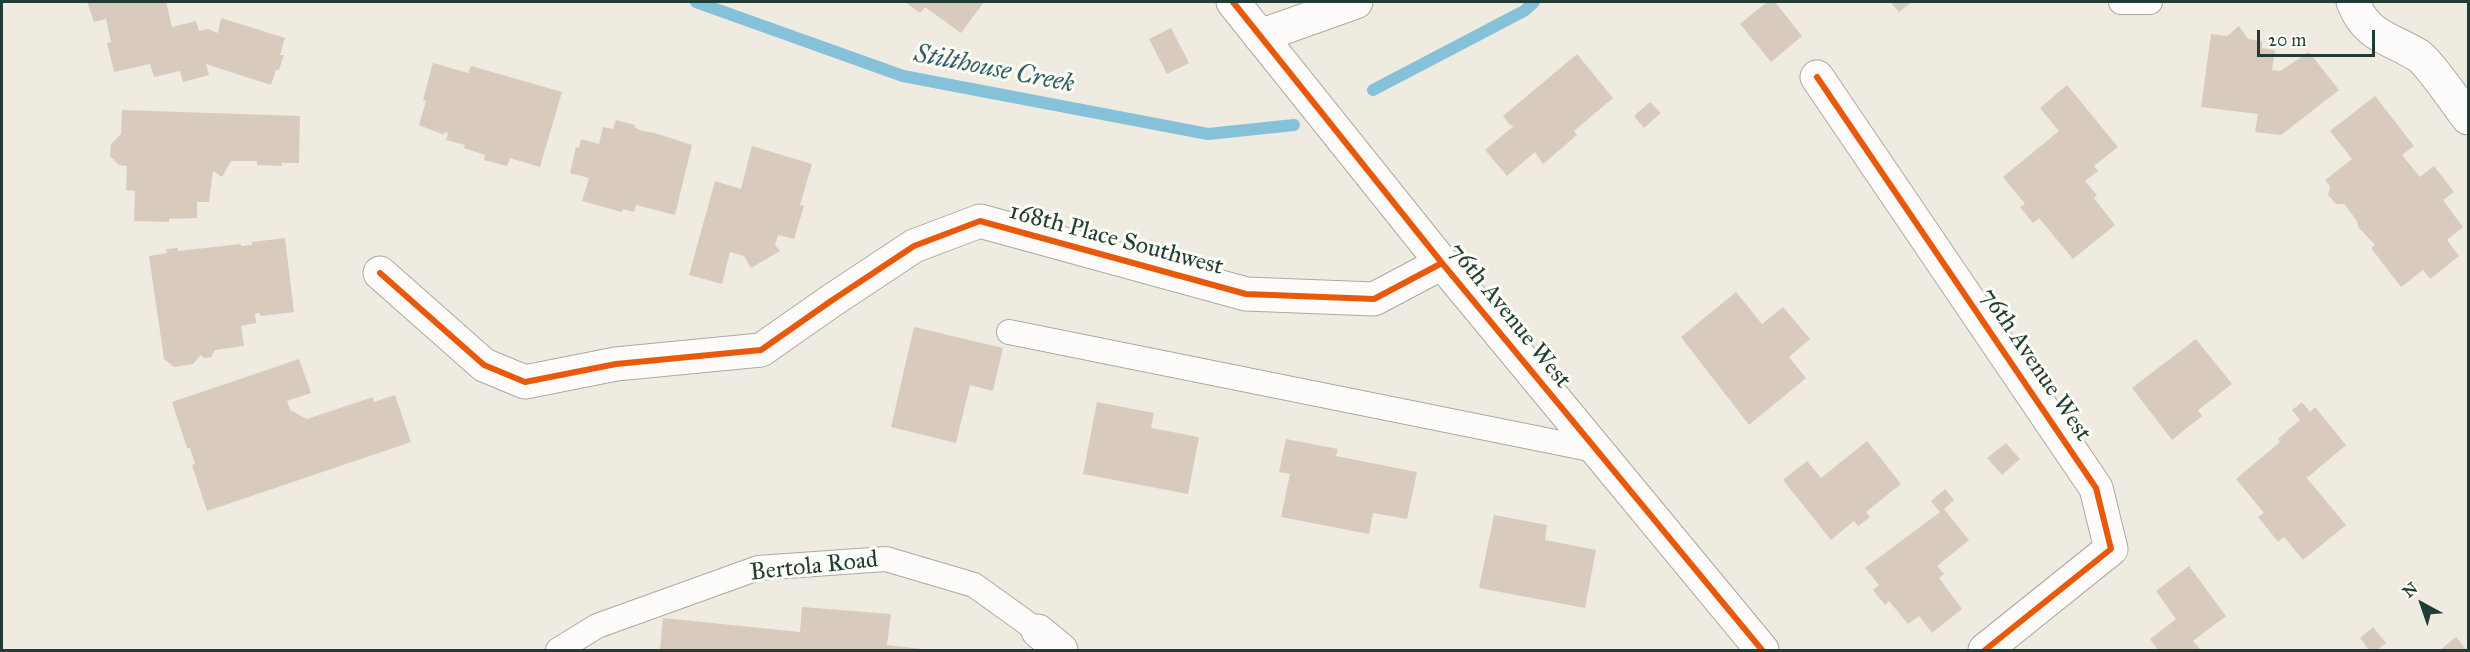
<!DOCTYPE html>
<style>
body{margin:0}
#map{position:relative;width:2470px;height:652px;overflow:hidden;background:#efebe1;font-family:"IM FELL Great Primer",serif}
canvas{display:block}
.frame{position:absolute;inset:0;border:3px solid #1f3d34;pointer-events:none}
.north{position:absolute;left:2392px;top:574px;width:60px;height:60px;-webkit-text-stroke:4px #fdfcf7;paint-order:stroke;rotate:320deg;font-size:16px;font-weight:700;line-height:24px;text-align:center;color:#1f3d34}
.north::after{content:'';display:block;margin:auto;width:21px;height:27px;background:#1f3d34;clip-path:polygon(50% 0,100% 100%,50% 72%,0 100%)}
.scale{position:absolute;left:2257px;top:30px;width:118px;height:27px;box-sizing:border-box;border:3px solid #1f3d34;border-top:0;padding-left:8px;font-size:18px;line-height:21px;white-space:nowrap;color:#1f3d34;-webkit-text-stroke:4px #fdfcf7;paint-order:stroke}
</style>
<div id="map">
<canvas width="2470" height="652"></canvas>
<div class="frame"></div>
<div class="north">N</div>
<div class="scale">20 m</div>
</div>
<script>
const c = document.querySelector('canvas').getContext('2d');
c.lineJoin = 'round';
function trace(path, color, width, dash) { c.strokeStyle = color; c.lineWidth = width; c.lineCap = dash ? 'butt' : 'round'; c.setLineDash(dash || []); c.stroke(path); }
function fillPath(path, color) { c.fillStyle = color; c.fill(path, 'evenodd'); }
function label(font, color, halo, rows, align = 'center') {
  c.font = font + ' "IM FELL Great Primer",serif'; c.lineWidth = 6; c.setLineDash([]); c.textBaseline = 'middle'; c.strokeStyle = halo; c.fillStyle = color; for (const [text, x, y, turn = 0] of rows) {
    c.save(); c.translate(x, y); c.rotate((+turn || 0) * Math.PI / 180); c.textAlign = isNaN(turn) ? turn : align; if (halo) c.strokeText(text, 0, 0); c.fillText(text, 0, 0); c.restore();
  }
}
trace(new Path2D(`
 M696,2l207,74 305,58 86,-9
 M1373,90l151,-79 10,-9`), '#85c1d9', 12);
fillPath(new Path2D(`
 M87,2h79l6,25 24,-6 3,10 9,-2 10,4 3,-15 64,20 -5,17h4l-5,15h-3l-5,15 -65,-21 3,11 -26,7 -3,-11 -26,6 -4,-13 -36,8 -7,-29 4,-1 -5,-23 -12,3z
 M905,2h79l-23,31 -36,-26 -5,6z
 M1767,2h8l27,34 -31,26 -31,-38z
 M1890,2h22l-13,10z
 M2239,26l9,13 14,2v7l13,2 -3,20 8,1 29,-19 30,38 -58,45 -26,-3 3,-18 -57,-7 10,-73 16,2z
 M1171,28l18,35 -22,11 -18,-35z
 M1577,54l36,44 -39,33 3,4 -34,29 -8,-12 -28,24 -22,-26 29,-24 -4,-1 -7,-9z
 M433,63l35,10 3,-7 91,26 -22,75 -30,-9 -3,8 -23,-6 1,-5 -21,-7 1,-3 -19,-5 2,-7 -4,-1v3l-25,-10 7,-24 -3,-1z
 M2067,85l51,62 -24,19 4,5 -13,10 12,14 -3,3 21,27 -42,34 -34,-41 -6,5 -13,-16 5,-3 -22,-27 56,-46 -19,-23z
 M2375,96l39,50 -12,9 18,22 14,-11 20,26 -11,8 20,27 -16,13 12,16 -29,23 -7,-9 -22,17 -30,-39 4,-3 -17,-18 -1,-6 -13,-17h-8l-8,-9 2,-9 -5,-6 27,-21 -22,-28z
 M1650,102l11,11 -17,15 -10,-12z
 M122,110l178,6 -1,47h-17v3l-25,-1v-4h-26l-9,16 -9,-6 -4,31h-12v16l-28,1v3l-35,-1 1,-30 -9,-1 1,-24 -8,-1 -9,-9 1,-12 10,-10z
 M616,120l19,5 -1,2 8,4 13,2 37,12 -17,70 -39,-10 -2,7 -11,-3 -1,3 -40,-11 7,-23 -19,-5 6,-26 3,1 2,-9 18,5 4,-17 10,2z
 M752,146l60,18 -12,41 4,1 -10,33 -16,-4 -3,10 5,6 -29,17 -7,-12 -14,-4 -8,32 -33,-9 26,-94 26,8z
 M285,238l9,74 -34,4v-3l-5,1 1,9 -15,3 3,20 -29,4 -4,7 -7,1 -3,-3 -8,9 -19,3 -10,-8 -15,-103 18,-3 -1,-4 12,-1v3l63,-7v2l11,-1v-3z
 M1736,292l26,32 21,-17 27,32 -21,18 17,21 -57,47 -68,-88z
 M914,327l89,21 -10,43 -23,-6 -14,58 -65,-16z
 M2196,339l36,45 -34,26 4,6 -30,24 -40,-52z
 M299,359l12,34 -24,8 3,9 17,9 66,-22 1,5 21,-7 16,47 -204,69 -15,-46 3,-1 -5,-16h-3l-15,-46z
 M1097,402l57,11 -3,15 48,9 -11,57 -105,-20z
 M2302,402l8,10 5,-5 31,38 -38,32 -3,-1 41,49 -43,35 -19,-23 -6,5 -20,-25 6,-4 -28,-34 44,-37 -2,-3 22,-19 -8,-10z
 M1286,439l52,10 -2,7 81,16 -10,47 -34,-6 -4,21 -88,-17 9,-43 -11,-2z
 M1867,441l34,43 -35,28 4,5 -12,9 -4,-5 -23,19 -48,-60 24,-19 14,17z
 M2006,443l14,16 -18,16 -15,-17z
 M1945,489l9,11 -10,9 25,31 -32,26 7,8 -5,4 23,31 -30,24 -13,-17 -11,8 -19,-23 -4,4 -12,-15 6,-5 -14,-17 75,-56 -9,-11z
 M1494,515l53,10 -2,15 51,10 -11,58 -106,-20z
 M2189,566l37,50 -33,25 8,9h-43l-8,-11 26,-20 -20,-28z
 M802,607l89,7 -4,31 44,5h-271l3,-32 137,14z
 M2373,627l13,16 -9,7h-8l-9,-12z
 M2456,637l11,13h-27z`), '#d9cabe');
const service = new Path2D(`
 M2121,2h29
 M1009,332l586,118
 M558,650l39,-24 161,-58 128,-9 88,26 64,46`);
const minor = new Path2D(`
 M2353,2c14,36 38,36 66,54 12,9 39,49 49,62
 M1260,36l96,-34
 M1817,77l279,411 15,61 -126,101
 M380,273l104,92 41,17 91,-18 145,-14 70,-49 83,-55 66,-25 266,73 128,5 68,-36
 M1038,631l23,19`);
const tertiary = new Path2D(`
 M1233,2l209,261 320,387`);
trace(service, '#a9aaa3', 26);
trace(minor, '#a9aaa3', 35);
trace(tertiary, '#a9aaa3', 35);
trace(service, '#fdfcfa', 24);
trace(minor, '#fdfcfa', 33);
trace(tertiary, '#fdfcfa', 33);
trace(new Path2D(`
 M1233,2l209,261 320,387
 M1817,77l279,411 15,61 -126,101
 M380,273l104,92 41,17 91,-18 145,-14 70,-49 83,-55 66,-25 266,73 128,5 68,-36`), '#e8590c', 6);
label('24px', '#1f3d34', '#fdfcf7', [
 ["168th Place Southwest",1116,240,15],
 ["76th Avenue West",1509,316,51],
 ["76th Avenue West",2035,365,56],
 ["Bertola Road",814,567,-6]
]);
label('italic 26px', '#305f64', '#fdfcf7', [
 ["Stilthouse Creek",994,70,11]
]);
</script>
